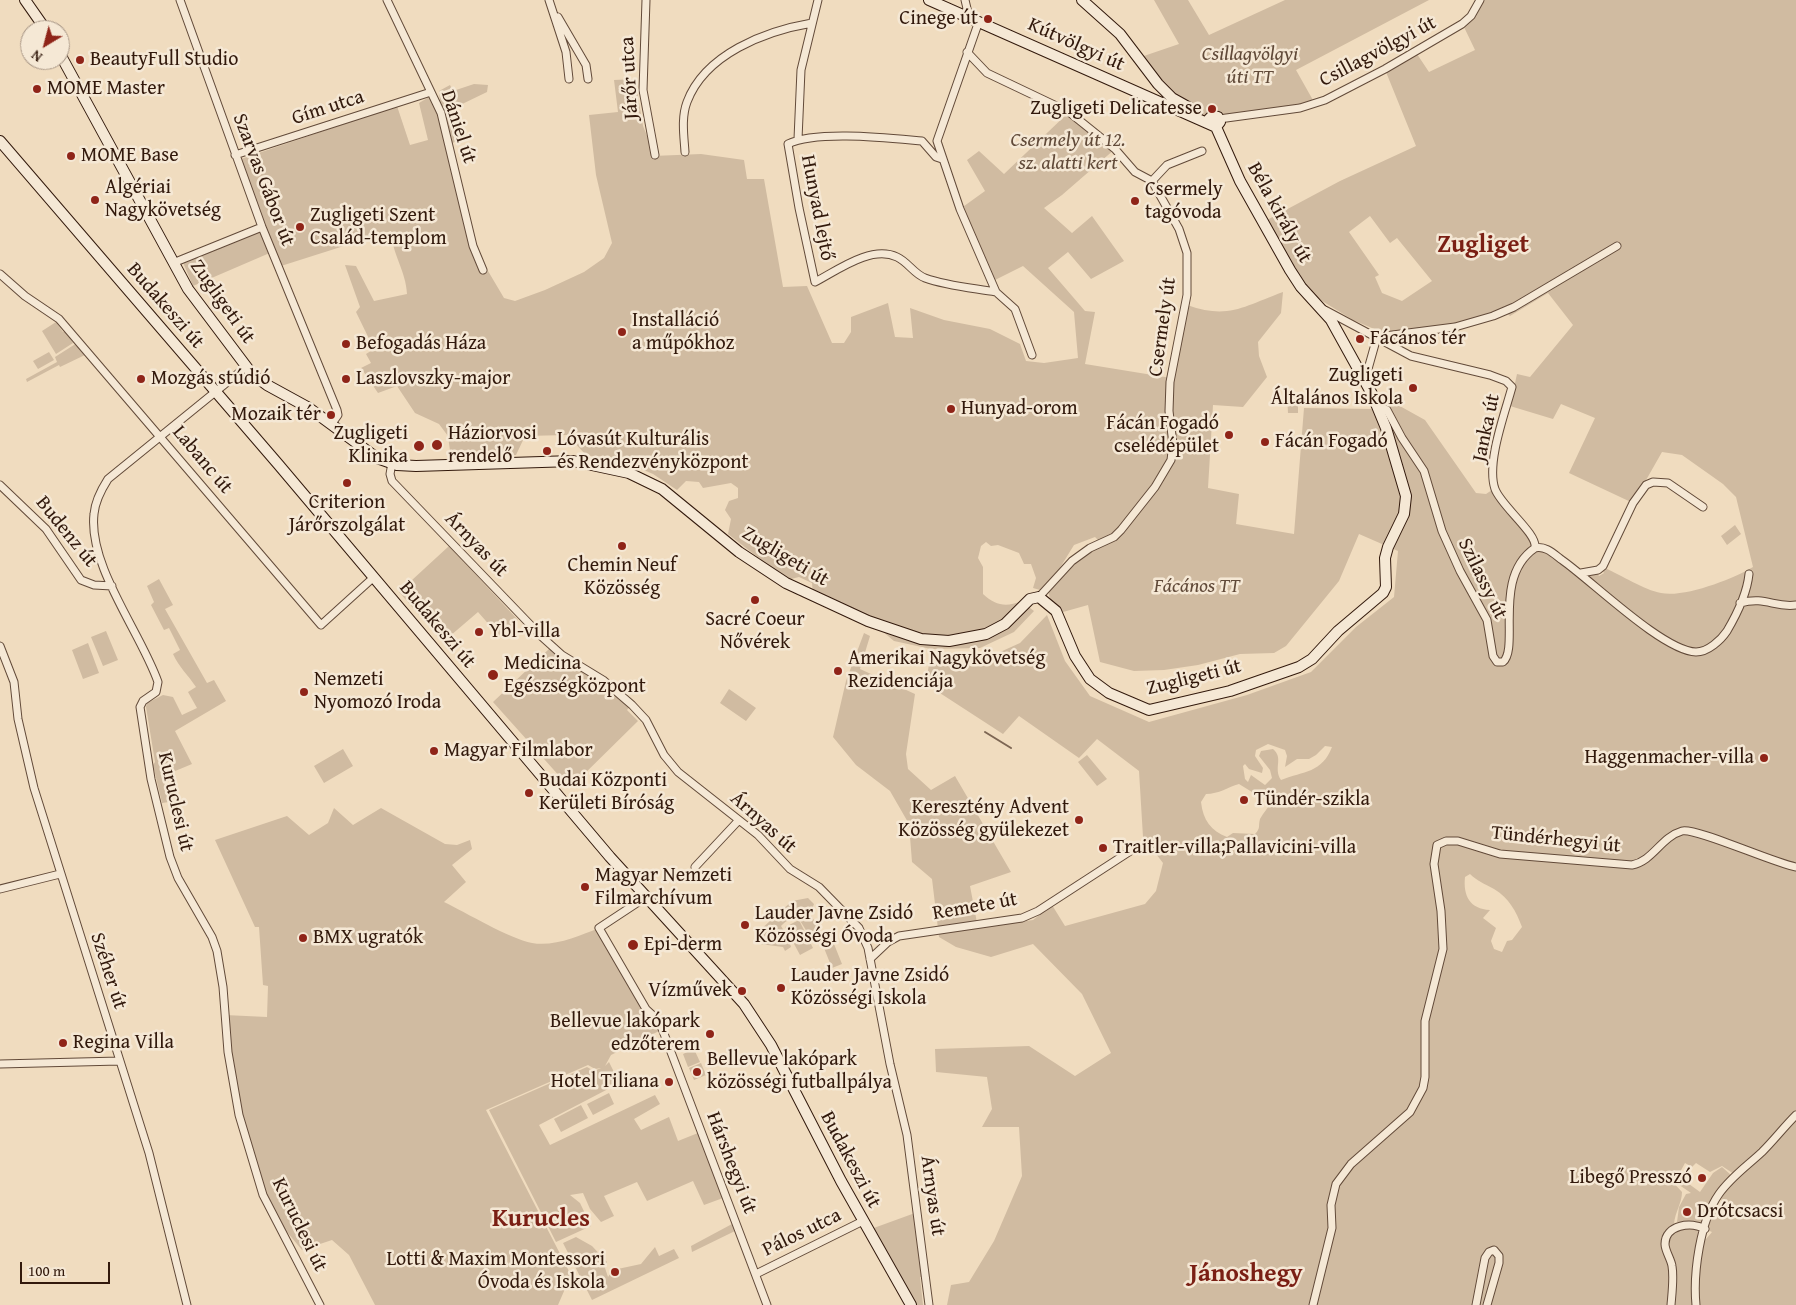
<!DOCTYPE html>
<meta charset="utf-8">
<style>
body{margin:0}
#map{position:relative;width:1796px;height:1305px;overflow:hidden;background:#f0dcbf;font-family:"Gentium Book Plus",serif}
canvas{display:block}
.north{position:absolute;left:20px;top:20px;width:50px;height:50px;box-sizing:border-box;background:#f5e8d5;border:1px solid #a79585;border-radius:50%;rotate:217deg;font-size:14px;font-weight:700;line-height:20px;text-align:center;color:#32190c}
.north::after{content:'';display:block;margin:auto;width:18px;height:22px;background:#8f2418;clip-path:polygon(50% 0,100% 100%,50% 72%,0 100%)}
.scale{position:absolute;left:20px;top:1262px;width:90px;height:22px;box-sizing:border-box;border:2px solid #32190c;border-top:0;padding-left:6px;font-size:15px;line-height:18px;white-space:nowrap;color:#32190c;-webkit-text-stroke:4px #f5e8d5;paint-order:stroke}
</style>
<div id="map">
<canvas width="1796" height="1305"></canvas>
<div class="north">N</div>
<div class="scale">100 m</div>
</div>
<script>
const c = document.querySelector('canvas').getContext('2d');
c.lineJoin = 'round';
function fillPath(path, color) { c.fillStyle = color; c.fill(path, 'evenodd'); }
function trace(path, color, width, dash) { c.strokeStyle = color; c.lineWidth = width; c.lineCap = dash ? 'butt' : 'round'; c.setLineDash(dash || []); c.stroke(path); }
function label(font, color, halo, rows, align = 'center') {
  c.font = font + ' "Gentium Book Plus",serif'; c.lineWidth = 5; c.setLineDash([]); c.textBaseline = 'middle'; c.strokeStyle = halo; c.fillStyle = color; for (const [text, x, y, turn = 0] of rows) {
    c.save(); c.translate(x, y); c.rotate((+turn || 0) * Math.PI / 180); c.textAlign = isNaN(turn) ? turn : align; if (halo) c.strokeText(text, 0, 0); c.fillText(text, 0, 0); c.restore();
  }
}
fillPath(new Path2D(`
 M1154,0h34l21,35 76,-35h144l-133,70 18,32 -105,17 -37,-21 -34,-40 41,-14z
 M1484,0h312v1305h-849l4,-20 18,-3 25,-41 28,-65 -3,-49h-37l10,-18 -5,-32 -51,-5 -1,-23 94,-3 46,30 36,-23 -29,-59 -49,-50 -42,13 -35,-10 -17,-10 -7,-58 -20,-17 -3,-38 -19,-33 -34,-26 -23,-28 13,-56 18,-48 6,3 -10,33 55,25 -9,60 2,15 23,21 24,-14 56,96 -41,14 8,42 55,-8 19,-15 13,21 80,-22 11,-13 7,-28 -20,-26 -4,-66 -42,-32 -18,19 -60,-42 -16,18 -77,-50 3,-20 49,-2 42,-19 27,-28 18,46 25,35 59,26 98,-27 64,-23 45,-45 38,-30 4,-46 -39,-17 -20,47 -53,65 -12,7 -34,1 -42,11 -34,5 -30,1 -34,-9 -12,-57 -25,7 -13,-13 -2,-8 32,-32 30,-18 -8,3 -7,-7 -21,8 -16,26 -18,19 -7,-2 3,-10 -5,-14h-7l-5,-11 -21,-8 -7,1 -5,-4 -5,4 -3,12 5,9v27c12,11 23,14 38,7l13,10 -20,21 -34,16 -49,1 -37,-8 -25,-21 -56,-26 -1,-11 -13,-6 -12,3 -59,-46 3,-15 -6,-9 4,-9 9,-3v-10l-7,-5 -28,5 -4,-6 -13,-1 -9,9 -24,-16 -21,-9 -46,-10 -19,-20 -42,1 -9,19 -65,3 -3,-22 -9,-12 -24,-11 -18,-27 -19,7 -17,-25 10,-5 -5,-9 8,-5 -18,-37 4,-5 -15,-42 11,1 18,35 33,-7c-1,-23 -15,-40 -16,-63l-110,35 -40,-107 156,-53 13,39 18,-5 -9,-37 10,-6 5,8 6,-3 -1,-11 11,-6 3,6 21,-7 14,1 -1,7 -31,15 4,31 -13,9 28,102 29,49 11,3 30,-11 39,-18 20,-14 8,-15 -16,-68 -7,-60 29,-3 -4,-32 21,-1 8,47 9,22 1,8 48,-2 43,6 3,19h17l19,108 24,-1 25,57h12l7,-11v-15l37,-14 7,34 18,1 -3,-30 34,12 46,9 30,15 6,17 18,2 34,-5 -4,-46 -51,-46 -30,15 -33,-72 25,-18 -18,-31 12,-9 25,23 65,-62 46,37 -53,46 -18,13 28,25 20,-17 32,45 -33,18 -23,-27 -20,16 37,43 10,1 -10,52 86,14 16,-73c42,15 57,1 96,-13l-2,21 -23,29 1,14 8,21 -24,30 -30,-2 -5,83 31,6 -3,30 58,10 10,-126 70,1 15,-9 36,20 51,73 10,1 9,-6 40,59 12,4 41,30v-6l9,-2 2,3 5,-3 -2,-3 3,-2c16,7 39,22 56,25 23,5 72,-14 92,-26l-17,-70 -13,-13 -41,-29 -20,-3 -29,51 -64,-30 26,-55 -34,-14 -8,15 -43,-13 7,-32 13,3 43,-52 -25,-32 -38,23 -7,-7 -34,12 -83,13 -33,-14 -39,-24 -10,-11 -37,-65 73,-39 76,-35 -30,-74 31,-18 12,18 46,-22 -11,-23 12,-12zM1370,216l20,27 7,-5 35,43 -30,20 -20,-8 -7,-16 4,-2 -30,-43zM1268,744l17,6 2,6 -2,11 12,-8h12l7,-4 9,-9 7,1c-10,26 -28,24 -51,33 -8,-12 3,-22 -8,-31l-12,2 -2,5 11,14 2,8 -7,7 -14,-10 -3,7 -3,-3 -2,-13 2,-2 4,5 13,4 1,-5 -8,-12 1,-6zM1239,784l13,8 8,-2 12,11c-3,6 -9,12 -12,18 -2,7 1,9 -5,15l-22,-1 -6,4c-16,-6 -24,-17 -26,-35l5,-8c13,0 22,-7 33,-10zM1470,874c7,7 15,10 24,15 15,9 22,22 28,38l-10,13 -5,1 -5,11 -8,-3 -3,-8 5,-13 -13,-10 7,-8c-20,-1 -27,-14 -25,-33zM1685,1163l7,4 4,-4 14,9 12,-6 15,10 -14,18 -5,18 -4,-1 -7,19 5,2 -6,7 -6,-1v-5l-5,-4h-15l-6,-5c1,-12 8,-21 8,-32l-13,-14 22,15 -5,1 -7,13 -2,15 26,1 16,-35 12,-13 -9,-8 -9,6 -13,19 -22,-16z
 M262,227l10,25 -79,34 -11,-26z
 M56,322l7,10 3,-1 7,12 -17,11 -14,-23z
 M77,343l10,11 -27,13 -1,-2 -32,17 -1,-3 31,-17 -2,-5z
 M49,352l5,8 -16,9 -5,-8z
 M1298,394v19h-10l-1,-18z
 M1735,525l6,9 -14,11 -6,-9z
 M449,546l69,74 -18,17 -22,-25 -35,30 -44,-50z
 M159,579l14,26 -8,4 42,74 7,-3 12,21 -51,30 17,33 -24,10 -4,6 5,22 -7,1 -9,-38 2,-3 -9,-55 1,-4 16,-8 10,2 9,18 15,-7 -9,-16 8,-5c-8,-12 -17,-20 -23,-33l7,-4 -11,-22 -5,2 -13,-25 3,-3 -7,-16z
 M106,631l12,29 -15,6 -12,-29z
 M88,643l11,30 -16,6 -11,-29z
 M549,649l55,36 26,21 -3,4 11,11 -68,67 -77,-86z
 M729,689l27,19 -10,13 -26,-18z
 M343,749l10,17 -29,17 -10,-17z
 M1087,755l20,24 -10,7 -19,-24z
 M334,808l19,17 28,-17 64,36 12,1 13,-5 2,9 -20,16 14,17 -22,20c21,10 66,37 88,41 22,4 47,-7 67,-15l60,103 -48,24 -6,11 4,-4 7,14 -6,12 -71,37 11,20 105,-50 5,9 -26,15 7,11 28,-13 9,24 20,-8 25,65 -19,7 -11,-24 -46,20 -10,-19 -33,14 10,20 -13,6 -11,-13 -7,-16 -13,2 10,8 11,23 -35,16 -67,-132 98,-43 7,4 7,-3 -6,1 -7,-4 -102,45 85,165 -13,30h-183l-26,-50 -17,-15 -30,10 -25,-30 -11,-18 -27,-87 -14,-100 42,2 1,-31 -5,-1 -4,-58h-4l-40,-87 72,-24 22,19 19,-12z
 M808,898l6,6 -4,10 15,23 -11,6 -15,-24c-9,-1 -12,1 -18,7l7,11 3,10 -6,4 -2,-4 -23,-3 -5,-5 4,-8 33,-30z
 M799,920l14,28 -13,7 -15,-28z
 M832,939l10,25 -10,4 -10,-25z
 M694,1049l6,13 -12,5 -5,-13z
 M701,1063l5,12 -12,5 -5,-12z
 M609,1093l5,11 -21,11 -6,-11z
 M581,1105l7,13 -27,14 -7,-13z
 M915,1213l8,64h-3l3,28h-9l-43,-76z
 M732,1224l3,7 -43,21 -1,-6z
 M576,1237l16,9 15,16 -2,6 3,9 5,-7 28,-6 14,-17 4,9 15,-7 5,9 -87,42 -29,-57z`), '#d0bba1');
trace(new Path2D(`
 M985,732l26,16`), '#7d6653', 2);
const street = new Path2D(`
 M180,0l82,227 75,183 1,5 -7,10
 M387,0l54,113 32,133 10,24
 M549,0l17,52 3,27
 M646,0l-3,90 12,65
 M965,0l4,17
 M558,17l28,48 2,14
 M967,52l20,21 82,39 46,37 20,23 17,9 27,48 8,24v42l-17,87 -1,29 4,33 -2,16 -16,27 -34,43 -7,7 -24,11 -18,13 -33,36
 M1219,119l81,-11 25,-8 60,-31 77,-45 9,-8 9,-16
 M798,139l3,-69 17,-70
 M685,152c-1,-16 -4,-34 2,-50 18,-48 78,-71 125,-79
 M235,155l196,-63
 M942,159l-6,-2 -14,-16c-34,-3 -106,-11 -134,3l11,64 16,74c23,-12 56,-37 82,-25 11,5 17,17 28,21 22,8 48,10 71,14l-36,-83 -23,-68 42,-120
 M1152,181l15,-16 35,-14
 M173,263l89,-36
 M0,274l25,22 34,23 262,306 53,-48
 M996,292l19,17 17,46
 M1325,310l86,46 79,19 16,6 6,6c-7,26 -26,76 -17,102 6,17 43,45 40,59
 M1377,337l78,-10 38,-11 21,-9 103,-61
 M246,367l-138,112c-7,11 -13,22 -14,35 -6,52 47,119 64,168l-2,10 -13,9 -3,6 11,72 19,78 8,21 34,59 5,14 6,36 5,65 11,63 24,80 57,110
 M1362,377l6,-8 9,-32
 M1377,405l10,5 15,28 22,33 18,60 18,40 27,49 6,36 4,6h6c17,-15 -11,-85 32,-114 10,-3 19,6 27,12 30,21 101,91 134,92 12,0 25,-12 31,-21 10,-17 20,-37 22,-57
 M392,463l-2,11 2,7 150,156 20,18 41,25 29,25 14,15 18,35 14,17 80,63 32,34 29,18 40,41 9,20 22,116 17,71 22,170
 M0,485l46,44 35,51 13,5 18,1
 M1581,573l17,-3 5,-4 30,-63 13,-18 7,-3 15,1 35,24
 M1740,603c26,-7 34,5 56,2
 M0,646l14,36 4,37 16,69 115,365 38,152
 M695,867l44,-47
 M0,889l60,-15
 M646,897l-47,31 47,81 12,11 5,11 104,274
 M870,959l18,-17 11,-6 123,-18 16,-7 97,-63
 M0,1064l119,-3
 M756,1274l107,-53
 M1313,1305l19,-77 -1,-23 5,-21 15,-20 59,-52 13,-24 2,-11v-56l18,-72 -2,-38 -7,-47 3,-19 9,-4h12l42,13 132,11c21,-4 29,-28 50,-34 13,-4 91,32 114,36
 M1476,1305l9,-47 4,-6 5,-2 5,6v7l-12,42
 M1671,1305c1,-12 3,-27 1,-39 -1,-7 -7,-15 -7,-22 0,-19 26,-23 40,-15
 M1696,1305c-3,-32 4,-84 23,-111 12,-17 28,-28 43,-42 12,-12 22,-25 34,-37`);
const secondary = new Path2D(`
 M25,0l21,30
 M929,0l287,127
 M1082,0l38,34 38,50 14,14 25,14
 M60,54l128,235 64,85 15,11 42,23 68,50 20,7 19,1 157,-5 56,12 33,16 77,63 47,31 82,38 53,18 28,2 37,-7 19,-10 25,-25 9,-2 17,14 19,45 15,23 19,14 40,17 81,-19 69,-24 13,-8 26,-28 45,-38 3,-6 -1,-29 3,-11 16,-33 2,-18 -20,-68 -14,-34 -41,-74 -30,-33 -11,-17 -50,-89 -24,-54
 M1209,119l3,-3 6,1 2,5 -4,5
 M0,141l278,323 332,393 134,147 27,41 70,136 70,124`);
trace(street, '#624a39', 9);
trace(secondary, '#32190c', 12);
trace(street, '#f5e8d5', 7);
trace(secondary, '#f5e8d5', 10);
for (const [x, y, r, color] of [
 [988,19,5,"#8f2418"],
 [80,60,5,"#8f2418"],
 [37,89,5,"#8f2418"],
 [1212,109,5,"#8f2418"],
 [71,156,5,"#8f2418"],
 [95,200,5,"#8f2418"],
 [1135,201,5,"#8f2418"],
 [300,227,5,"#8f2418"],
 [622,332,5,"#8f2418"],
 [1360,339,5,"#8f2418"],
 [346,344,5,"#8f2418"],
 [141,379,5,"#8f2418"],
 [346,379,5,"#8f2418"],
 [1413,388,5,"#8f2418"],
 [951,409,5,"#8f2418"],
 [331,415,5,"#8f2418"],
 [1229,435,5,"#8f2418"],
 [1265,442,5,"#8f2418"],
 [437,445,6,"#8f2418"],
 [419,446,6,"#8f2418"],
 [547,451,5,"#8f2418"],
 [347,483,5,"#8f2418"],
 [622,546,5,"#8f2418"],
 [755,600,5,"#8f2418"],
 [479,632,5,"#8f2418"],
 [838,671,5,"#8f2418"],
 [493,675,6,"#8f2418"],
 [304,692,5,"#8f2418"],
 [434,751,5,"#8f2418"],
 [1764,758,5,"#8f2418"],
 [529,793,5,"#8f2418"],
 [1244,800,5,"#8f2418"],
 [1079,820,5,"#8f2418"],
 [1103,848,5,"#8f2418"],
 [585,887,5,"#8f2418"],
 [745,925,5,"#8f2418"],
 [303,938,5,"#8f2418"],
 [633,945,6,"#8f2418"],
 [781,988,5,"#8f2418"],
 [742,991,5,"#8f2418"],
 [710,1034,5,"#8f2418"],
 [63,1043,5,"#8f2418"],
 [697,1072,5,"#8f2418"],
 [669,1082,5,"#8f2418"],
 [1702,1178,5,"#8f2418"],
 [1687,1212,5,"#8f2418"],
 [615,1272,5,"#8f2418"]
]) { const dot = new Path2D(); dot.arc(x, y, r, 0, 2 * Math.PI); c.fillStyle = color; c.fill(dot); trace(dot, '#f5e8d5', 2); }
label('20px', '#32190c', '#f5e8d5', [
 ["Cinege út",978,19,"right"],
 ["BeautyFull Studio",90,60],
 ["MOME Master",47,89],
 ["Zugligeti Delicatesse",1202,109,"right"],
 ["MOME Base",81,156],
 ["Algériai",105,188],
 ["Nagykövetség",105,211],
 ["Csermely",1145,190],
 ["tagóvoda",1145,213],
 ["Zugligeti Szent",310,216],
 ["Család-templom",310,239],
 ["Installáció",632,321],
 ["a műpókhoz",632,344],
 ["Fácános tér",1370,339],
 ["Befogadás Háza",356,344],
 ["Zugligeti",1403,376,"right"],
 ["Általános Iskola",1403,399,"right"],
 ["Mozgás stúdió",151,379],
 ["Laszlovszky-major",356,379],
 ["Hunyad-orom",961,409],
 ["Mozaik tér",321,415,"right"],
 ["Fácán Fogadó",1219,424,"right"],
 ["cselédépület",1219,447,"right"],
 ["Zugligeti",408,434,"right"],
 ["Klinika",408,457,"right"],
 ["Háziorvosi",448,434],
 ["rendelő",448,457],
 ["Lóvasút Kulturális",557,440],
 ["és Rendezvényközpont",557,463],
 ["Fácán Fogadó",1275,442],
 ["Criterion",347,503,"center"],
 ["Járőrszolgálat",347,526,"center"],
 ["Chemin Neuf",622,566,"center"],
 ["Közösség",622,589,"center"],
 ["Sacré Coeur",755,620,"center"],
 ["Nővérek",755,643,"center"],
 ["Ybl-villa",489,632],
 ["Amerikai Nagykövetség",848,659],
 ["Rezidenciája",848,682],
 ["Medicina",504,664],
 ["Egészségközpont",504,687],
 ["Nemzeti",314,680],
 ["Nyomozó Iroda",314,703],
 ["Magyar Filmlabor",444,751],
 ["Haggenmacher-villa",1754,758,"right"],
 ["Budai Központi",539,781],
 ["Kerületi Bíróság",539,804],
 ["Tündér-szikla",1254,800],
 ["Keresztény Advent",1069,808,"right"],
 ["Közösség gyülekezet",1069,831,"right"],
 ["Traitler-villa;Pallavicini-villa",1113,848],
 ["Magyar Nemzeti",595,876],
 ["Filmarchívum",595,899],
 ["Lauder Javne Zsidó",755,914],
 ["Közösségi Óvoda",755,937],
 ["BMX ugratók",313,938],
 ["Epi-derm",644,945],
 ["Lauder Javne Zsidó",791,976],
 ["Közösségi Iskola",791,999],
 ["Vízművek",732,991,"right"],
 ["Bellevue lakópark",700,1022,"right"],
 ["edzőterem",700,1045,"right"],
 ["Regina Villa",73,1043],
 ["Bellevue lakópark",707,1060],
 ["közösségi futballpálya",707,1083],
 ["Hotel Tiliana",659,1082,"right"],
 ["Libegő Presszó",1692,1178,"right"],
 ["Drótcsacsi",1697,1212],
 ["Lotti & Maxim Montessori",605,1260,"right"],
 ["Óvoda és Iskola",605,1283,"right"]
], 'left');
label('20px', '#32190c', '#f5e8d5', [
 ["Kútvölgyi út",1076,45,24],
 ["Csillagvölgyi út",1378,52,-28],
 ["Járőr utca",630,78,-93],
 ["Gím utca",328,108,-18],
 ["Dániel út",458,127,72],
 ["Szarvas Gábor út",263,180,69],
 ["Hunyad lejtő",817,208,79],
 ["Béla király út",1279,213,61],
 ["Zugligeti út",222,302,55],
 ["Budakeszi út",165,306,49],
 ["Csermely út",1163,327,-82],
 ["Janka út",1487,428,-78],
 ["Labanc út",202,460,50],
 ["Budenz út",66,532,51],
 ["Árnyas út",476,545,46],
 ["Zugligeti út",785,557,31],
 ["Szilassy út",1482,579,64],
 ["Budakeszi út",437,625,50],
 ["Zugligeti út",1194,678,-14],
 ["Kuruclesi út",175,802,77],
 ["Árnyas út",763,823,42],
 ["Tündérhegyi út",1556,840,6],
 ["Remete út",975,907,-10],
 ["Széher út",108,971,72],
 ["Budakeszi út",850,1160,62],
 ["Hárshegyi út",731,1163,69],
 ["Árnyas út",932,1196,82],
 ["Kuruclesi út",299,1225,64],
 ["Pálos utca",802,1233,-26]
]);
label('italic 20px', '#614a39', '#f5e8d5', [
 ["Csillagvölgyi",1250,55],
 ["úti TT",1250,78],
 ["Csermely út 12.",1068,141],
 ["sz. alatti kert",1068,164],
 ["Fácános TT",1197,587]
]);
label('bold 25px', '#7a1f14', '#f5e8d5', [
 ["Zugliget",1483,246],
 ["Kurucles",541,1220],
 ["Jánoshegy",1246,1275]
]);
</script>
